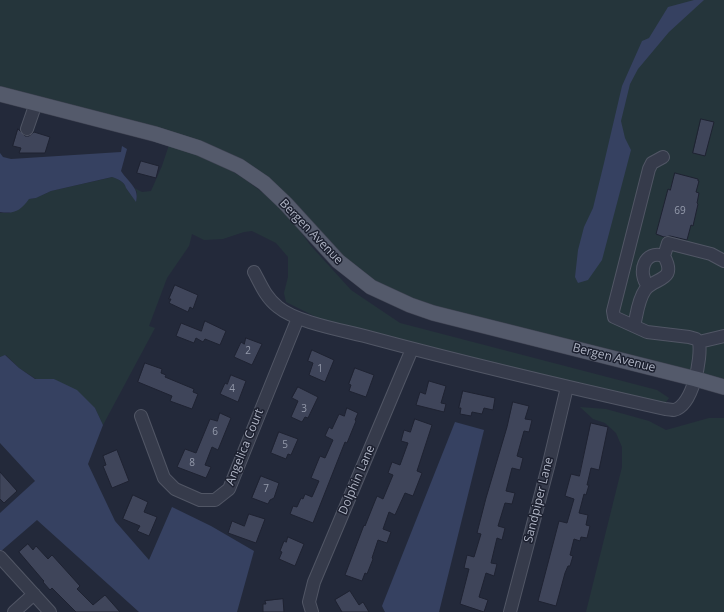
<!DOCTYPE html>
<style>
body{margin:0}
canvas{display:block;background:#23293a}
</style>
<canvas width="724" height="612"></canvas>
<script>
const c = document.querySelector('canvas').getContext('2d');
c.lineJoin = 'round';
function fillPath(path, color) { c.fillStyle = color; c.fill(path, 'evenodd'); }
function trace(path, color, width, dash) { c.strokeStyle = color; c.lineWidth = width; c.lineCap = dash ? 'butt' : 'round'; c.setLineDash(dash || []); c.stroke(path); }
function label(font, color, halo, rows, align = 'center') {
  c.font = font + ' "Open Sans",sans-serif'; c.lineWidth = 3; c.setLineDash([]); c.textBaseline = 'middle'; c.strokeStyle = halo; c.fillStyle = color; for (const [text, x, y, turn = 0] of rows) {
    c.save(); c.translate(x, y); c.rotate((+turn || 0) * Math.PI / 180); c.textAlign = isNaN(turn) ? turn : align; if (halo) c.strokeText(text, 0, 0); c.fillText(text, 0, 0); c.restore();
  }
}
fillPath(new Path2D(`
 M0,0h724v387l-291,-74 -62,-26 -107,-104 -47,-22 29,19 25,19 18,17 22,30 40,44 49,33 257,67 12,8 -5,7 -344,-86 -34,-17 -2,-9 4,-16v-20l-12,-14 -24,-12 -8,1 -21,7 -19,1 -12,-6 -3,12 -22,32 -18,48 6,2 -52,97 -8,-17 -41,-29h-18l-17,-11 -13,-13 -6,2v-144h9l20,-14 7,-1 15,-7 62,-14 8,4 5,5v2l10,13 1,-9 -3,-4 8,4 9,-1 11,-25 9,-27 -171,-45z
 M580,407l26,2 43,12 17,9 43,-12h15v194h-138l36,-145v-20l-6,-14 -11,-10 -12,-4z`), '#25353b');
fillPath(new Path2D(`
 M694,0h10l-35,32 -31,37 -8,15 -9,37 4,17 6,12 -29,110 -14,20 -10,3 -3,-6 3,-27 6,-23 9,-19 11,-45 18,-77 20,-45 7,-3 19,-31z
 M122,146l5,3 -6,22c7,11 19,17 15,31l-10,-14c-1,-6 -8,-9 -14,-11l-61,14 -15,7 -7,1c-9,12 -14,15 -29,13v-59l3,4 8,2 110,-7z
 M5,355l14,13 16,11h19l23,11 18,18 8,17 -15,39 27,57 34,39 23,-53 39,19 43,25 -17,61h-98l-102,-92 -37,32v-39l35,-32 -35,-38v-86z
 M455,422l29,8 -45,182h-54l-3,-6z`), '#364161');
const building = new Path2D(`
 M701,119l13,3 -9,34 -12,-3z
 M18,129l7,7h4l5,-4 16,5 -5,16h-26l2,-5 -8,-2z
 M141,161l18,5 -3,12 -19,-5z
 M675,173l23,6v2h1l-3,11 3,1 -2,10 1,1 -5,22 -2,-1 -4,15 -17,-4 -6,1 -8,-3 12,-45 2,1z
 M175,285l23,10 -5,14 -3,-2 -2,5 -19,-9 2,-4h-2z
 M205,321l21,10 -6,14 -15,-6 -2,3 -7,-4 -2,5 -18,-7 5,-13 20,8z
 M246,338l16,6 -10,21 -18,-8 7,-15 3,2z
 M312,350l22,10 -9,22 -16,-7 4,-12 -5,-2z
 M145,363l17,6 -1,4 5,2 -1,2 29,12 -1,3 5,2 -6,15 -22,-8 2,-5 -34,-14z
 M355,368l19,7 -8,22 -17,-6 2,-6 -2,-1z
 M231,375l15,6 -8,21 -18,-8 5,-11 2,1z
 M429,381l17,5 -5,17 5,1 -2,8 -28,-7 4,-13 5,2z
 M298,387l20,10 -10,21 -3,-1 -3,5 -11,-5 7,-16 -6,-3z
 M463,391l32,7 -2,12 -9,-2 -2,6 -10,-2 -1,4 -11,-2 1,-6h-2z
 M513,402l16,4 -4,13 7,1 -3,12 -5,-1 -7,25 6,2 -3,12 -8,-2 -6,23 9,2 -3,11 -7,-1 -7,23 7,2 -3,12 -5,-2 -6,25 6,1 -3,12 -8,-3 -7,24 9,3 -4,12 -24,-8 9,-35 -5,-1 3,-13 7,2 7,-23 -4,-1 9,-35 21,-71z
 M347,408l11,5 -3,7 1,1 -9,22 -2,-1 -32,81 -23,-9 3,-8 4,1 4,-9 2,1 2,-5 7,3 7,-16 -8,-3 9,-22 5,2 8,-18 -8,-4 4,-9 3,2 7,-15 5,2z
 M220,413l11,5 -13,32 -6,-3 -7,18 6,2 -5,11 -29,-11 8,-18 11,4 14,-34 7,2z
 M415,419l17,6 -15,46 5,2 -9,23 -8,-3 -10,22 -6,-3 -6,17 8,3 -4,11 -9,-3 -6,18 1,1 -6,15 -2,-1 -3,8 -17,-6 19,-50 1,1 12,-30 6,3 10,-24 -5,-2 4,-11 8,3 8,-22 -7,-2 3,-11 6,2z
 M591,423l17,4 -9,43 -8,-2 -4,17h2l-3,10 -2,-1 -5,19 9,2 -2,10 4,1 -3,12 -6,-1 -1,4 -6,-2 -4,16 3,1 -3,10h-2l-3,7 -9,33 -18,-5 21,-80 8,2 7,-24 -9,-3 6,-22 8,2z
 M279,432l19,7 -7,16 -3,-1 -2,5 -15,-6z
 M117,450l12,31 -17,7 -9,-22 3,-1 -3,-9z
 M0,472l17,19 -13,12 -4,-4z
 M261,476l18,7 -5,15 -4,2 -2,4 -16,-6z
 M133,495l15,7 -4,10 13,5 -8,19 -12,-5 3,-5 -17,-7z
 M249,514l16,5 -9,24 -28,-10 4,-12 12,5z
 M288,537l16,7 -9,22 -16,-7 3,-7 -2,-1 4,-10 2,1z
 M28,544l5,6 3,-4 12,13 4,-4 28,31 -3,3 16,16 12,-10 15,17h-44l-24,-24 -2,2 -7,-8 1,-1 -2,-2 -23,-27z
 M350,591l9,14 4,-3 6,10h-27l-7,-12z
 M283,599l1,13h-21v-8h3l-1,-3z`);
fillPath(building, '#3f455a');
trace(building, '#1e2231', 1);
const minor = new Path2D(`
 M27,129l9,-26
 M663,157l-11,6 -3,6 -36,142 1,6 33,15 42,5 7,2 3,3
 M664,256l4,-13 43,11 13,7
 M254,272c7,13 12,26 24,35 19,16 69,24 94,31 97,26 195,49 293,71 3,0 7,1 9,1 19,-4 28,-53 25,-68l25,-6
 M634,326c3,-12 4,-26 11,-36 9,-13 33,-8 19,-34 -20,-7 -27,17 -16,30
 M141,416l23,62 11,11 25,11h15l14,-11 69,-171
 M0,557l50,55
 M14,612l20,-18
 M312,612l-3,-10 5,-20 98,-233
 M510,612l39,-149 18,-76`);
const major = new Path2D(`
 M0,94l155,40 44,14 40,18 25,17 22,21 52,57 33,26 39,18 23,8 263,66 28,8`);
trace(minor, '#515665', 14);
trace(major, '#404453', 16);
trace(minor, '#363b4b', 12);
trace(major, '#545a6b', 15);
label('10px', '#949aab', null, [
 ["69",680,211],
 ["2",248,351],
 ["1",320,369],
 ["4",232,389],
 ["3",304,409],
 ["6",215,432],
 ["5",285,445],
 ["8",192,463],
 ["7",266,489]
]);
label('12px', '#b1b6c6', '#1c202f', [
 ["Bergen Avenue",311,232,46],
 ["Bergen Avenue",614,358,14],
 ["Angelica Court",245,447,-68],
 ["Dolphin Lane",357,480,-67],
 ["Sandpiper Lane",539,500,-76]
]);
</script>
